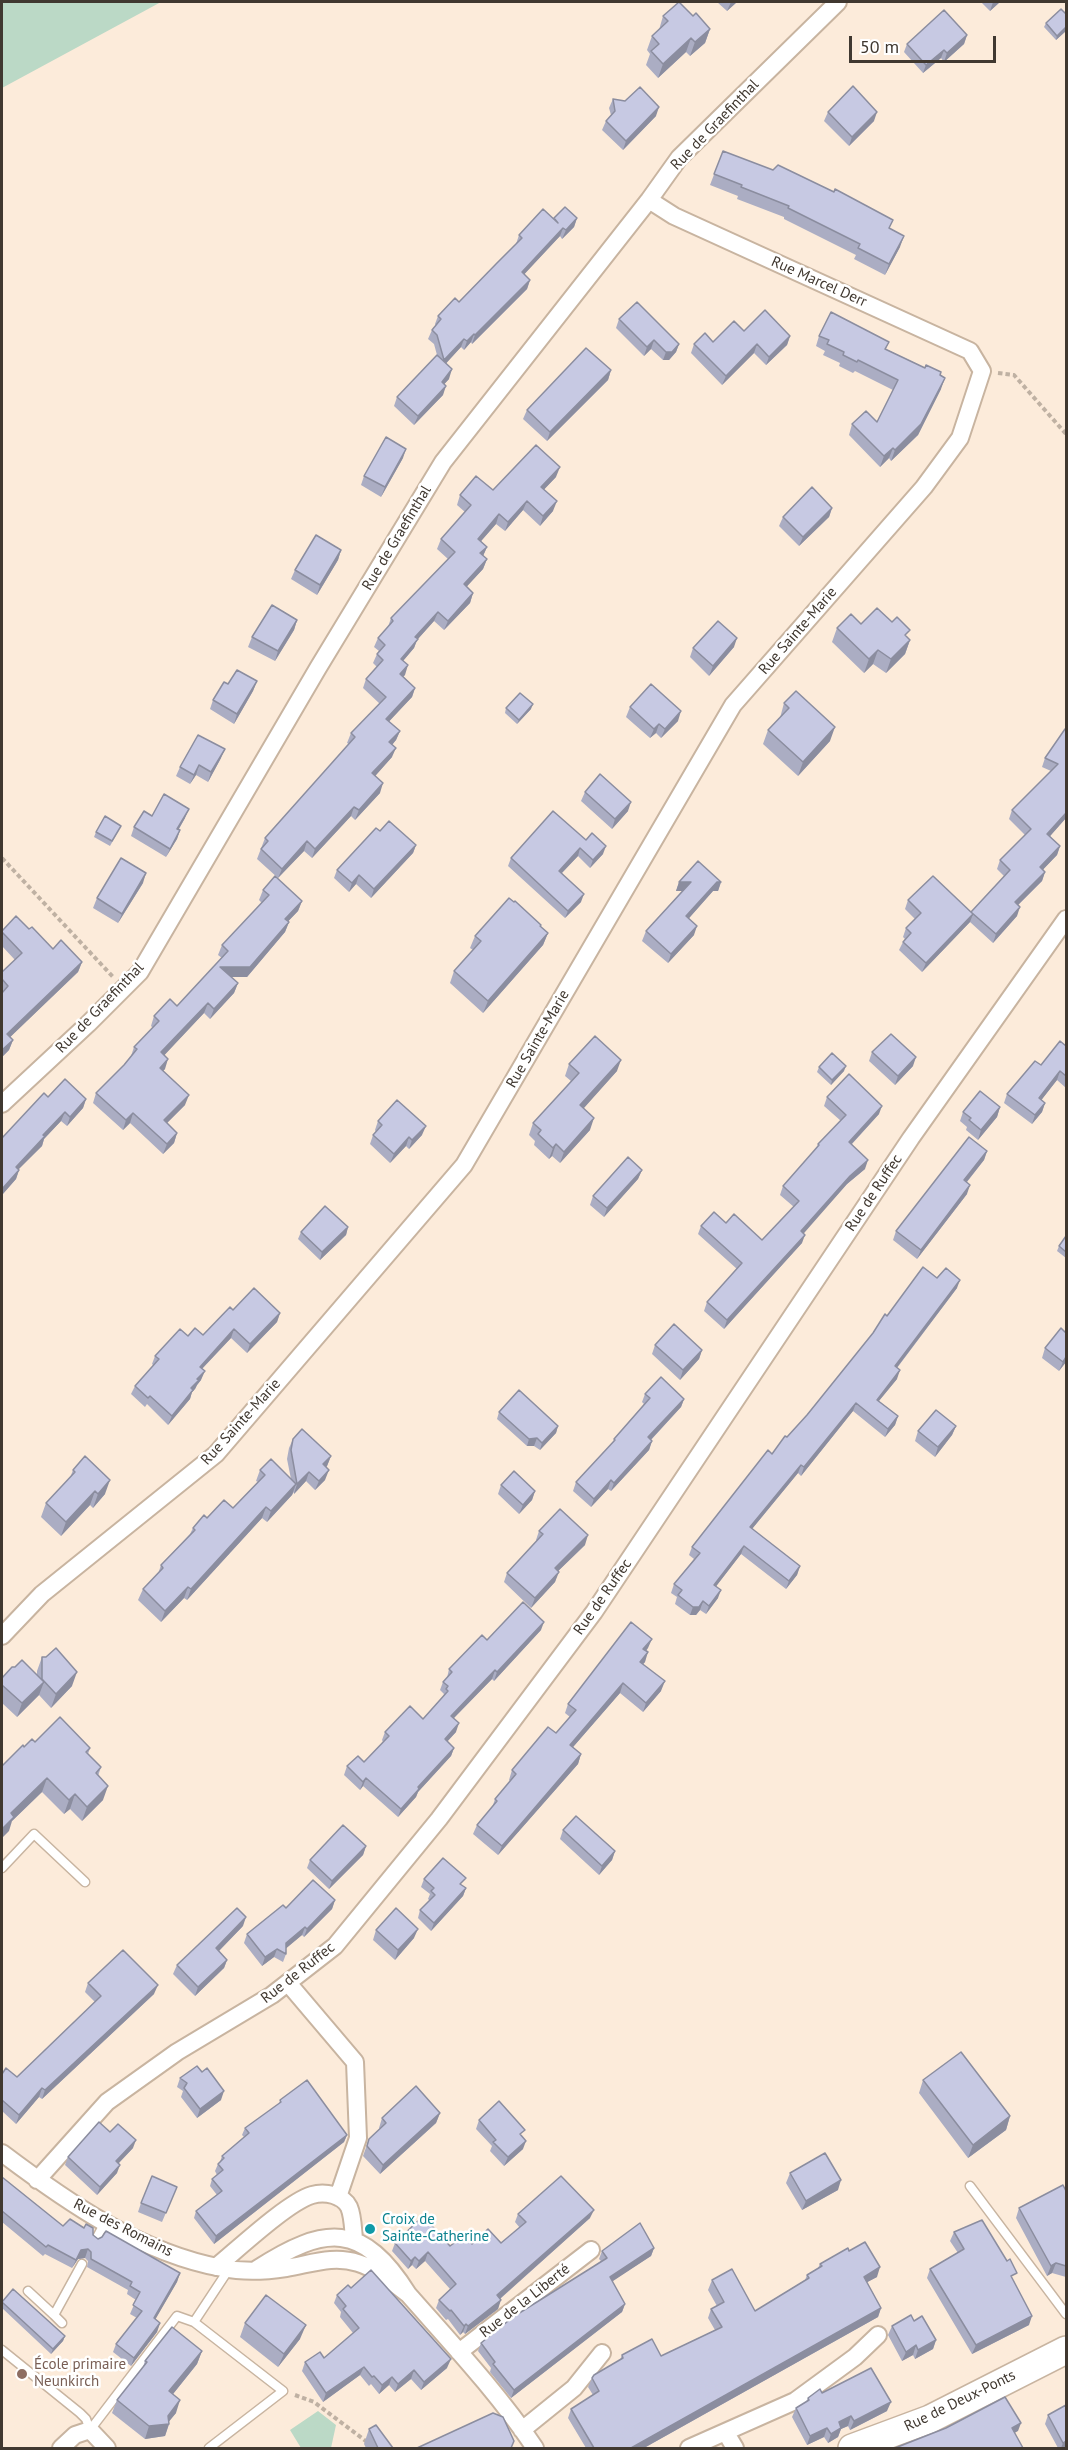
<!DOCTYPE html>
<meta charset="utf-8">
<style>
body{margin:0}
#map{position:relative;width:1068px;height:2450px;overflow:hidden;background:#fcebda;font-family:"PT Sans",sans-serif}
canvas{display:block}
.frame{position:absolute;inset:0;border:3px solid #403830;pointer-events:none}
.scale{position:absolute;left:849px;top:36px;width:147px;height:27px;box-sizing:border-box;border:3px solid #403830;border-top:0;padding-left:8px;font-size:18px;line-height:21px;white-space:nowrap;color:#403830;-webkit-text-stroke:4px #fff;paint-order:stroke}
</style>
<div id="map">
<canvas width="1068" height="2450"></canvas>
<div class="frame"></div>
<div class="scale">50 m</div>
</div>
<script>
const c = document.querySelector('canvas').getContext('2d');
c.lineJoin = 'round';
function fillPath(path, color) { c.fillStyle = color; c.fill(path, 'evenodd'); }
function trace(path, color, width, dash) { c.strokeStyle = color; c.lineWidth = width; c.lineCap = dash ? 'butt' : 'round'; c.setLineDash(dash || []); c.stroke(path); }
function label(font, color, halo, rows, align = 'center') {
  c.font = font + ' "PT Sans",sans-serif'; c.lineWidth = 5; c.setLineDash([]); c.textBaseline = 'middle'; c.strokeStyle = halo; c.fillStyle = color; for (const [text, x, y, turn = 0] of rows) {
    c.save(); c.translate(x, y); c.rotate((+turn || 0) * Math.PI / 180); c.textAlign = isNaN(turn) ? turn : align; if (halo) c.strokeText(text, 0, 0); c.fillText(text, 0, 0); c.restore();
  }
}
fillPath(new Path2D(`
 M2,2h159l-159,86z
 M318,2411l18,14 -5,23h-30l-11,-18z`), '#bbd9c6');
const service = new Path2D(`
 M2,1868l32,-34 51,48
 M970,2186l96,128
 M95,2241l10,-19
 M28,2291l26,24 28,-51
 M54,2315l8,8
 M2,2350l78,63 6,6 4,11
 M90,2430l87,-114 17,6
 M209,2448l74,-57 -89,-69 35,-53`);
const minor = new Path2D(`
 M2,1104l86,-80 52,-52 178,-304 125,-206 206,-262 30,-42 159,-156
 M2,1636l40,-42 174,-140 248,-289 269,-460 191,-218 36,-49 22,-67 -12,-20 -296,-135 -25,-16
 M288,1983l67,79 3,76 -20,59
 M2,2153c65,49 138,100 220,115 20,4 45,3 64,0 25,-4 47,-13 72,-5 19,6 34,19 50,31 -45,-72 -83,-69 -151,-25
 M37,2180l70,-78 70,-50 95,-57 63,-49 104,-127 155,-207 317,-474 155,-219
 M216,2267c22,-18 72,-65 96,-72 13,-4 31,0 37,12 4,9 4,23 5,32
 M408,2294c44,50 90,99 127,154
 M459,2352l132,-102
 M522,2430l52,-42 28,-35
 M726,2433l9,15
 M61,2448l14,-13 15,-5 17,18
 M689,2448l106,-47 60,-44 23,-22`);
const primary = new Path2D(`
 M852,2448l78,-29 136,-69`);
trace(service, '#c8b4a0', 11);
trace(minor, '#c8b4a0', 20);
trace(primary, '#c8b4a0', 30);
trace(new Path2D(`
 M998,373l16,2 52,59
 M2,858l111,119
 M295,2395l19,7 61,46`), '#bfb1a3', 4, [4.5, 3]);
trace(service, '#fff', 8);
trace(minor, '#fff', 16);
trace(primary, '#fff', 27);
fillPath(new Path2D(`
 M717,2h20l-10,9z
 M981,2h19l-10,9z
 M1066,14v17l-10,9 -12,-13 2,-4z
 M663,16h30l17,13 -5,14 -15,13 -4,-4 -28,26 -12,-13 4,-11 -3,-4 5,-14 7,-6z
 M967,35l-3,9 -20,18 -3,-4 -18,15 -19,-21 3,-8z
 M613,99l43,17 -33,34 -21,-20 4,-9 5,-6 -2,-7z
 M828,112l46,9 -25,25 -25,-25z
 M723,151l167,78 10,18 -15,28 -31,-16 2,-4 -72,-36v-2l-47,-18 1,-3 -28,-11z
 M577,218l-3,9 -12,12 -2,-3 -36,38 6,6 -3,9 -55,55 -1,-2 -7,8 -3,-3 -15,16 3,16 -5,5 -1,11 -29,30 -20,-19 3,-9 40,-42 -3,-11 -6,-5 4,-9 4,-4 -1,-2 3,-8 21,-14 57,-58 3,-9 35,-16z
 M619,319l60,25 -3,8 -7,8h-6l-12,-11 -7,7 -28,-28z
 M744,331l46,5 -3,9 -21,20 -12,-12 -32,32 -31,-32 3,-9 19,-2z
 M819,336l70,6 -3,7 54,26 1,14 -23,46 -27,26 -2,-3 -9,9 -31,-32 3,-11 25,-2 16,-32 -38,-19 -2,2 -14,-7 1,-3 -17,-8 2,-4 -9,-5z
 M611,370l-3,10 -61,61 -24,-22 4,-9z
 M403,458l-22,39 -20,-12 3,-9z
 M556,477l-12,12 9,22 -13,15 -17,-16 -18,21 -9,-7 -15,17 6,6 -4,9 4,3 -4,10 -17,18 7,6 -3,10 -26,27 -10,-9 -17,19 -3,8 -11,13 2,14 -2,1 12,12 -3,9 -23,24 11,10 -4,9 -4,5v12l-17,19 5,17 -25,27 -4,-4 -39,42 -8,-7 -26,27 -21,-19 8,-21 84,-94 -2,-1 4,-10 29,-29 -17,-16 3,-9 11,-12 -4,-4 4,-9 2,-3 -5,-4 4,-9 10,-11 3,-9 57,-59 -11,-10 4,-10 24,-27 -8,-7 3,-10 33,-5z
 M832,508l-3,9 -30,29 -20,-20 4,-9z
 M341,550l-3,10 -21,35 -26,-16 4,-9z
 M297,620l-3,10 -19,31 -27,-14 4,-10z
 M861,624l46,13 3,3 -5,14 -19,19 -13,-9 -9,9 -32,-31 5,-14z
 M734,647l-25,29 -19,-19 3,-9z
 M257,681l-4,10 -19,33 -24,-15 3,-9 15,-16z
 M784,703l46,38 -32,35 -35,-32 5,-14 12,-12z
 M630,707l48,14 -17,17 -5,-5 -6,5 -24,-21z
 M506,708l25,1 -14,15 -12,-11z
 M1066,729v89l-16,18 10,10 -3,9 -14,14 2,3 -3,9 -24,24 -1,11 -24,27 -23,-21 -48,50 -23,-22 4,-8 2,-3 -2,-2 3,-9 9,-9 -10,-10 3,-9 63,12 33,-36 -7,-7 3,-9 25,-25 -16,-16 3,-9 39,-39 -9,-4 3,-9z
 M221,758l-13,24 -12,-7 -6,9 -14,-8 4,-9z
 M585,792l43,19 -16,18 -31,-28z
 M152,816l33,2 -6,11 1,1 -3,9 -11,18 -35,-21 3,-9z
 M119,830l-9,16 -16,-9 2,-5z
 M380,831l36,14 -3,8 -42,45 -15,-14 -7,8 -15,-14 3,-8z
 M586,840l17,14 -13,14 -12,-12 -16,17 19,29 -16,16 -57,-52 3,-8z
 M679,882h42l-3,9h-5l-24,27 5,17 -26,28 -26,-22 4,-10 36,-40h-6z
 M143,883l-25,40 -25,-15 4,-10z
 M263,890l39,11 -4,10 -10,10 1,1 -4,10 -38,45h-16l7,6 -4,10 -24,26 -6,-6 -40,42 1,14 -2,2 22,34 -18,18 10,10 -3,10 -11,11 -33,-31 -7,7 -30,-27 3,-10 28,-28 7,-9 3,-9 19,-19 -2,-2 3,-10 23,-10 45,-48 -4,-3 4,-10 40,-42 -3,-3z
 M541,925l-1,2 8,6 -5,12 -60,68 -33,-30 4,-12 19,-21 -3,-2 5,-12z
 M29,929l24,20 29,13 -4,10 -68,65 3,3 -4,10 -7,7v-85l13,-12 -13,-14v-15z
 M1066,1046v42l-9,-8 -16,20 4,3 -3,9 -10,12 -28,-21 3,-9 34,-29z
 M872,1052l41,14 -18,19 -26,-24z
 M569,1064l48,7 -34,37 7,22 -30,33 -8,-7 -3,3 -15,-14 1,-4 -6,-6 4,-12 38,-42 -6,-5z
 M819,1067l25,4 -13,14 -14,-13z
 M48,1097l38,2 -3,9 -16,18 -6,-5 -17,18 -2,7 -24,23 1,1 -3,9 -14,16v-57z
 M827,1097l52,17 -27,30 13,25 -18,15 -44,49 -1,10 -78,86 -20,-18 3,-9 30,-33 -39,-35 3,-8 25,-3 36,17 32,-33 -14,-12 3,-9 33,-37 2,-5 23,-23 -17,-15z
 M1000,1107l-3,10 -19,23 -12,-10 1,-3 -7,-6 3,-9z
 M378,1121l44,14 -13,14 -3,-3 -16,17 -20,-19 3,-9 3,-3 -1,-2z
 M987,1151l-3,9 -17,22v12l-50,65 -24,-19 3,-9z
 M642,1170l-4,9 -34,38 -14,-12 3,-9z
 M348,1227l-2,8 -26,25 -22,-21 3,-7z
 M1066,1236v22l-9,-7 2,-5z
 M937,1278l20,10 -60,80v11l-18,22 19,15 -3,9 -10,12 -32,-26 -52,65 -3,-3 -46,56 48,37 -3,9 -11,14 -45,-35 -25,32 2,12 -12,16 -6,-4 -4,5h-6l-15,-11 2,-7 -6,-4 3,-9 20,-25 -5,-4 3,-8 80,-93 35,-39 80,-99z
 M233,1310l47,3 -3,9 -30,31 -16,-15 -29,31 -1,11 -4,5 -2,4 -3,3 -2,7 -22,26 -21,-21 -2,3 -14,-13 4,-8 19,-20 -2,-2 3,-8 48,-21z
 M655,1345l47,5 -3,9 -19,21 -28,-26z
 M1045,1348l21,14 -7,9 -17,-13z
 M645,1394l39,5 -3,8 -30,33 1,1 -3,9 -38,41 -3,-2 -17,18 -18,-16 3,-9 36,-38 2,-5 30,-35 -2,-2z
 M499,1412l59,14 -2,7 -16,17 -6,-4h-7l-30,-27z
 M956,1426l-4,9 -17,22 -20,-16 3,-10z
 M293,1439l38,17 -4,10 -1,1 -1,13 -10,10 -9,-9 -12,13v-2l-2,3 -25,27 -5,-4 -75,82 -3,-2 -23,24 -23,-22 5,-11 15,-15 3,-9 29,-31 3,-6 14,-10 26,-10 25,-26 -2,-1 4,-11 31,9 -4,-20 2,-11z
 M73,1470l32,24 -12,14 -3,-3 -29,31 -20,-19 5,-14 24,-25z
 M501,1485l34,6 -3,9 -13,14 -21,-20z
 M539,1531l46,14 -27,26 -3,11 -24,26 -27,-26 3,-9 30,-32 -1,-1z
 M541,1630l-47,51 -2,-2 -38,39 2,14 -9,10 7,6 -3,8 -33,36 -2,5 -18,20 -35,-31 -3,4 -16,-15 3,-9 17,-4 19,-20 -1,-2 3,-8 38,-13 20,-22 1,-3 -4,-4 3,-8 4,-4 2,-9 38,-29z
 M648,1648l-2,3 -1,11 -2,2 18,27 -18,21 -23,-19 -47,54 8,7 -3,10 -80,91 -25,-21 4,-9 15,-17 3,-9 15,-18 -1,-1 3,-10 44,-37 14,-16 -5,-4 3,-9z
 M42,1657l30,29 -21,22 -12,-13 -22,22 -15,-14v-25l13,-11 22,7v-3z
 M35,1742l55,6 -2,6 13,13 -3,9 5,24 -21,21 -12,-12 -6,5 -22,-22 -30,29 -3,10z
 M563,1830l52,21 -3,9 -13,15 -39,-36z
 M366,1846l-3,9 -34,34 -22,-21 3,-8z
 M424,1879l39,7 3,2 -3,8 -32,35 -13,-13 2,-8 10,-9 -2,-2 2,-5 -9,-7z
 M335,1900l-3,9 -28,28 -2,-2 -16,13v6l-3,8 -9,-5 -12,9 -18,-23 3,-9 39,-26z
 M243,1926l-24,25 8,9 -3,8 -29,28 -22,-22 4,-9z
 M376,1930l38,8 -19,22 -22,-20z
 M88,1983l66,11 -112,105 -3,-2 -23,27 -14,-13v-37l15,3 78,-75 -10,-10z
 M180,2078l41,22 -24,18 -16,-21 2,-6 -6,-4z
 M923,2080l87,36 -4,14 -38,28 -49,-65z
 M280,2100l67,35 -3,7 -130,102 -20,-26 2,-7 21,-16 -7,-9 2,-7 5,-4 -2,-4 3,-7 2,-2 2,-6 22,-19 -2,-2 3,-7 34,-24z
 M440,2113l-4,10 -56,51 -17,-18 6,-17 11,-10 -1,-1 3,-10z
 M479,2120l44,17v12l-19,17 -14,-15 2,-5 -16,-17z
 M110,2132l23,16 -15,16 -1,9 -20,22 -32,-30 3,-8z
 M790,2173l48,17 -36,20 -16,-27z
 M2,2177l61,49 30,9 5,4 82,34 -3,9 -22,37 5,4 -3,9 -26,34 -18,-14 3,-8 21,-26 -7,-4 6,-14 -9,-6 1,-4 -41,-23 1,-6 -3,-3 -7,1 -6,9 -27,-14 -2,2 -41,-34z
 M1066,2191v86l-14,-4 -5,3 -31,-58 3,-10z
 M173,2196l-11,26 -24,-10 3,-9z
 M518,2214l72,4 -90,81 -2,10 -33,25 -2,-2 -3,3 -12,-16 -2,1 -10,-12 3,-8 11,-11 -25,-28 -9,8 -4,-4 -4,4 -16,-18 3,-8 55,3 51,-3 19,-15 -5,-6z
 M954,2232l60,49 15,44 -57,29 -45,-76 3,-9 28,-16 -8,-12z
 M654,2248l-3,8 -39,25 13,23 -3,8 -111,86 -21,-26 1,-4 -13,-17 3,-8 120,-82 -2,-2 3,-8z
 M849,2251l28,26 -10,5 14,26 -3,9 -234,131h-58l-18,-30 3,-9 22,-14 -5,-8 4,-9 28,-18 2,-5 39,1 54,-26 -7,-12 3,-9 6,-3 -9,-16 4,-10 43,31 50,-31 2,-5 11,-7 2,-4z
 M351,2288l96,80 -26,22 -10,-11 -16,13 -6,-7 -10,9 -8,-10 -2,2 -9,-11 -37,27 -21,-31 3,-9 19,-4 29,-25 -13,-16 1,-5 -7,-9 3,-8z
 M2,2301l63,35 -2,5 -12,13 -49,-46z
 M245,2323l55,16 -22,28 -38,-30z
 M892,2326l44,14 -3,9 -18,10 -2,-4 -11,6 -14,-26z
 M202,2351l-5,13 -24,30 3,19 -7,8v3l-4,12 -20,3 -33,-26 5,-13 26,-33 2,-6z
 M822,2393l65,18 -37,19 -2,-4 -7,3 -3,8 -10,6 -4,-6 -17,8 -15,-28 4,-9 10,-6 2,-4z
 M1048,2415l18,33h-8l-13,-24z
 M369,2429l24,19h-27l-2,-4z`), '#abadc3');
fillPath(new Path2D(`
 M731,2h6l-10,9z
 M993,2h7l-10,9z
 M1066,27v4l-10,9 1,-4z
 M710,29l-5,14 -15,13 5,-14z
 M967,35l-3,9 -20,18 3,-9z
 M691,38l-5,14 -28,26 5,-14z
 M944,50l-3,8 -18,15 3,-8z
 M659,107l-3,9 -33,34 3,-9z
 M877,112l-3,9 -25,25 3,-9z
 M577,218l-3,9 -12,12 4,-9z
 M563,228l-3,8 -41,44 3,-8z
 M904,236l-4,11 -15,28 4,-11z
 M530,280l-3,9 -55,55 3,-9z
 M474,334l-3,8 -7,8 3,-9z
 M790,336l-3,9 -21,20 3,-8z
 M464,339l-3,8 -20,22 3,-9z
 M654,340l-3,9 -7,7 3,-9z
 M679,344l-3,8 -7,8h-6l3,-8z
 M757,344l-3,9 -32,32 4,-9z
 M452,369l-3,10 -11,12 4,-9z
 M611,370l-3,10 -61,61 3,-9z
 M945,378l-4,11 -23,46 -27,26 4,-11z
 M446,386l-3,9 -29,30 4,-9z
 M893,448l-4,10 -9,9 4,-11z
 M406,449l-3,9 -22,39 4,-10z
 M560,467l-4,10 -18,19 3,-9z
 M527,501l-4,9 -18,21 3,-9z
 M557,501l-4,10 -13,15 3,-10z
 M832,508l-3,9 -30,29 4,-9z
 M499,514l-3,10 -21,24 3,-9z
 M487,547l-4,9 -3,-3z
 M341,550l-3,10 -21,35 3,-10z
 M487,559l-4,10 -23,25 4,-10z
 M473,593l-3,10 -26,27 4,-9z
 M438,612l-4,9 -17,19 -3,8 -17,20 4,-9 14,-22z
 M297,620l-3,10 -19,31 3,-10z
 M737,638l-3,9 -25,29 4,-10z
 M910,640l-5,14 -19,19 5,-14z
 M878,650l-5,14 -9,9 5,-14z
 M408,665l-3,10 -8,8 3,-9z
 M257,681l-4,10 -19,33 3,-10z
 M415,688l-3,9 -29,31 3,-9z
 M533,704l-2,5 -14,15 2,-4z
 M681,711l-3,10 -17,17 4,-9z
 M659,724l-3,9 -6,5 4,-9z
 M835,727l-5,14 -32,35 5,-14z
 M400,731l-4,9 -10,12 3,-10z
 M396,748l-4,9 -23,26 3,-10z
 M225,749l-4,9 -13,24 3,-10z
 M199,765l-3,10 -6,9 4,-9z
 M383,783l-3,10 -25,27 4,-10z
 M631,802l-3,9 -16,18 3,-10z
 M354,807l-3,9 -39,42 3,-9z
 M189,809l-4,9 -11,19 3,-8z
 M1066,813v5l-22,25 3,-9z
 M180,830l-3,9 -11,18 4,-8z
 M307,841l-3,10 -26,27 4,-9z
 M416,845l-3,8 -42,45 3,-9z
 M606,846l-3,8 -13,14 3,-8z
 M1060,846l-3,9 -20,21 3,-9z
 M580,848l-2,8 -22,23 3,-8z
 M1045,872l-3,9 -30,30 3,-9z
 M146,873l-3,10 -25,40 4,-9z
 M359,875l-3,9 -7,8 3,-9z
 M679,882h12l-4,9h-11z
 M717,882h4l-3,9h-5l-30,34 3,-9z
 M584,894l-3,8 -16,16 3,-7z
 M302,901l-4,10 -17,18 4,-10z
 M1020,907l-3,9 -24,27 3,-9z
 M973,914l-3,8 -48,50 4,-9z
 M289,922l-4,10 -38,45h-30l3,-10z
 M697,926l-3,9 -26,28 3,-9z
 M548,933l-5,12 -60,68 5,-12z
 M82,962l-4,10 -75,72 4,-10z
 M238,983l-4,10 -24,26 4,-10z
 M208,1003l-4,10 -46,49 3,-10z
 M13,1040l-4,10 -7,7v-7z
 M916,1057l-3,9 -18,19 3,-9z
 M168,1059l-3,10 -9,9 4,-10z
 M621,1060l-4,11 -41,46 4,-12z
 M846,1066l-2,5 -13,14 1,-5z
 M1060,1071l-3,9 -21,27 3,-9z
 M189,1095l-4,10 -25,25 4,-10z
 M86,1099l-3,9 -16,18 3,-9z
 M1045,1103l-3,9 -10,12 3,-9z
 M882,1106l-3,8 -33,36 3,-8z
 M1000,1107l-3,10 -19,23 3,-10z
 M65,1112l-4,9 -17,18 -2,7 -30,30 4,-9 27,-32z
 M133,1113l-3,10 -7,7 3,-10z
 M594,1118l-4,12 -30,33 4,-11z
 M426,1126l-4,9 -13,14 3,-9z
 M177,1133l-3,10 -11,11 4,-10z
 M409,1137l-3,9 -16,17 4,-9z
 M556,1144l-4,12 -3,3 4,-11z
 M987,1151l-3,9 -23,29 3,-9z
 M868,1160l-3,9 -18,15 -49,56 3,-9 49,-55z
 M19,1170l-3,9 -14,16v-6z
 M642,1170l-4,9 -34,38 3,-9z
 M970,1185l-3,9 -50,65 4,-9z
 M348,1227l-2,8 -26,25 2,-8z
 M805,1235l-3,8 -78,86 3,-9z
 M960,1280l-3,8 -65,86 3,-8z
 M280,1313l-3,9 -30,31 3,-9z
 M234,1329l-3,9 -35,37 4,-8z
 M702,1350l-3,9 -19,21 3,-10z
 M1066,1357v5l-7,9 4,-9z
 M900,1370l-3,9 -24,29 4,-8z
 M205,1371l-4,9 -4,5 -2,4 -3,3 -2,7 -22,26 4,-9 25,-37z
 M684,1399l-3,8 -36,39 3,-9z
 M856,1403l-3,8 -52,65 3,-9z
 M898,1416l-3,9 -10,12 3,-8z
 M558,1426l-2,7 -16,17 2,-7z
 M956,1426l-4,9 -17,22 3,-10z
 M537,1438l-3,8h-7l2,-7z
 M652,1441l-3,9 -38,41 3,-8z
 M331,1456l-4,10 -8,8 4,-10z
 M801,1465l-3,8 -51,62 3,-8z
 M329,1470l-4,10 -10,10 4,-9z
 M309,1472l-3,9 -12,13 3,-10z
 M110,1480l-5,14 -12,14 5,-14z
 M611,1480l-3,9 -17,18 3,-8z
 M296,1484l-4,11 -25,27 4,-11z
 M95,1491l-5,14 -29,31 5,-14z
 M535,1491l-3,9 -13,14 4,-9z
 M266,1507l-4,11 -75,82 4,-11z
 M588,1535l-3,10 -34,33 4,-10z
 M744,1546l-3,8 -30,39 3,-8z
 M800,1566l-3,9 -11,14 3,-8z
 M559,1572l-4,10 -24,26 4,-10z
 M188,1587l-4,11 -23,24 4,-11z
 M721,1590l-3,8 -12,16 3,-8z
 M703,1601l-3,9 -4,5h-6l3,-8z
 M544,1622l-3,8 -47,51 3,-9z
 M652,1639l-4,9 -8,10 3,-9z
 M648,1652l-3,10 -8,9 3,-9z
 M495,1670l-3,9 -44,45 3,-8z
 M77,1672l-5,14 -21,22 5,-14z
 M665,1681l-4,10 -18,21 3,-9z
 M44,1682l-5,13 -22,22 5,-14z
 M623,1683l-3,10 -53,61 3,-9z
 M459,1723l-3,9 -14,15 3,-8z
 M454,1748l-3,8 -33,36 -2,5 -18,20 3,-8 17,-22z
 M581,1754l-3,10 -80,91 4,-9z
 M47,1778l-5,14 -30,29 -3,10 -7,7v-9l9,-16z
 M366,1778l-3,8 -3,4 3,-8z
 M108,1786l-5,14 -21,21 5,-14z
 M75,1794l-5,15 -6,5 5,-14z
 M366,1846l-3,9 -34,34 3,-8z
 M615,1851l-3,9 -13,15 3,-9z
 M466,1888l-3,8 -32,35 3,-8z
 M335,1900l-3,9 -28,28 3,-8z
 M246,1917l-3,9 -30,31 3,-9z
 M305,1927l-3,8 -19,16 3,-8z
 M418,1929l-4,9 -19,22 3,-10z
 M277,1949l-3,8 -12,9 3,-9z
 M227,1960l-3,8 -29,28 3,-9z
 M158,1985l-4,9 -112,105 3,-9z
 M42,2088l-3,9 -23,27 3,-9z
 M224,2091l-3,9 -24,18 3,-9z
 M440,2113l-4,10 -56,51 3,-9z
 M1010,2116l-4,14 -38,28 5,-13z
 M347,2135l-3,7 -130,102 2,-8z
 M136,2140l-3,8 -20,21 3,-8z
 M526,2141l-3,8 -19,17 4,-9z
 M120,2165l-3,8 -20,22 3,-8z
 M841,2180l-3,10 -36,20 4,-9z
 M594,2210l-4,8 -96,86 3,-9z
 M654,2248l-3,8 -44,29 3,-8z
 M88,2249l-3,9 -7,1 -6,9 9,-18z
 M428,2252l-3,9 -9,8 3,-8z
 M415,2257l-3,8 -4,4 3,-8z
 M1056,2263l-4,10 -5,3 4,-10z
 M880,2267l-3,10 -17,9 4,-9z
 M180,2273l-3,9 -26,45 3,-9z
 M501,2300l-3,9 -33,25 3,-8z
 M625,2304l-3,8 -111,86 3,-8z
 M881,2308l-3,9 -234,131h-13z
 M1032,2316l-3,9 -57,29 4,-9z
 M160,2323l-3,9 -26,34 3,-8z
 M466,2324l-3,8 -3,3 4,-9z
 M306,2325l-6,14 -22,28 6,-13z
 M65,2336l-2,5 -12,13 2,-5z
 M936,2340l-3,9 -18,10 3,-9z
 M916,2345l-3,10 -11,6 4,-9z
 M202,2351l-5,13 -32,40 4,-13z
 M451,2359l-4,9 -26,22 3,-8z
 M364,2367l-4,8 -37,27 3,-9z
 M414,2370l-3,9 -16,13 3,-8z
 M392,2377l-3,8 -10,9 3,-9z
 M180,2400l-4,13 -9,11h2l-4,12 -20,3 4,-13 19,-10z
 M891,2402l-4,9 -37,19 4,-9z
 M851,2416l-3,10 -7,3 -3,8 -10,6 3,-9 8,-12z
 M1021,2423l-3,8 -9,5 3,-8z
 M827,2428l-3,9 -17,8 3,-9z
 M1066,2441v7h-5l2,-5z`), '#8b8d9f');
const building = new Path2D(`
 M679,2l14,14 3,-3 14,16 -15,13 -4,-4 -28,26 -12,-13 8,-7 -7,-8 16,-15 -5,-5z
 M1061,9l5,5v13l-9,9 -11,-13z
 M944,10l23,25 -20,18 -3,-3 -18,15 -19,-21z
 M853,86l24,26 -25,25 -24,-25z
 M640,87l19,20 -33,34 -20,-20 9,-10 -2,-12 12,2z
 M723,151l50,19 5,-5 56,27 1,-3 58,31 -4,8 15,8 -15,28 -31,-16 2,-4 -72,-36 1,-2 -48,-19 1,-2 -28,-11z
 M565,207l12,11 -11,12 -3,-2 -41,44 8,8 -55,55 -1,-1 -7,7 -3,-2 -20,21 -7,-25 -5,-5 9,-11 -3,-3 17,-18 4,4 37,-38 26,-26 -3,-3 24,-26 15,14 -4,-5z
 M637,302l42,42 -7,8h-6l-12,-12 -7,7 -28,-28z
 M765,310l25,26 -21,21 -12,-13 -31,32 -32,-32 11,-11 8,9 21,-21 10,10z
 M831,312l58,30 -4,7 40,19 1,-3 15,7 -1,3 5,3 -24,46 -26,26 -2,-2 -9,8 -32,-32 14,-13 11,11 21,-42 -40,-20 -1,2 -14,-7 1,-3 -17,-8 2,-4 -10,-4z
 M586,348l25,22 -61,62 -23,-22z
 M437,355l15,14 -10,13 4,4 -28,30 -21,-19z
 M386,437l20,12 -21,38 -21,-11z
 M536,445l24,22 -19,20 16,14 -14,15 -16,-15 -19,21 -9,-8 -21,25 9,8 -7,6 7,6 -23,25 9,9 -25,28 -10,-9 -23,25 3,2 -17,20 7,6 -8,9 15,14 -29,31 14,12 -11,11 7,6 -24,25 11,10 -24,27 -5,-3 -39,42 -8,-8 -25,28 -21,-20 7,-8 -3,-3 90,-101 -4,-4 35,-36 -20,-18 17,-19 -6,-6 8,-9 -7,-7 15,-17 -2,-3 64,-66 -14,-13 30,-34 -11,-10 16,-19 17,14z
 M812,487l20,21 -29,29 -20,-20z
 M316,535l25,15 -21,35 -25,-15z
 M272,605l25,15 -19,31 -26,-14z
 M877,608l15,14 5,-5 13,13 -5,5 5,5 -19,19 -13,-9 -9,9 -32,-31 14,-14 10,10z
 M718,621l19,17 -24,28 -20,-18z
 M237,670l20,11 -20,33 -24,-14 11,-18 4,2z
 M651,684l30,27 -16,18 -6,-5 -5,5 -24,-22z
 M796,691l39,36 -32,35 -35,-32 21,-22 -5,-5z
 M520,693l13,11 -14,16 -13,-12z
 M1065,729h1v84l-19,21 13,12 -20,21 5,5 -30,30 5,5 -24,27 -25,-22 39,-42 -10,-10 31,-31 -19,-19 46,-46 -13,-6z
 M198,735l27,14 -14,23 -12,-7 -5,10 -14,-8z
 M600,774l31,28 -16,17 -30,-27z
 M164,794l25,15 -12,20 3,1 -10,19 -36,-22 10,-16 8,5z
 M553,811l33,29 6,-7 14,13 -13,14 -13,-12 -21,23 25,23 -16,17 -57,-53z
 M105,816l16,10 -9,15 -16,-9z
 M389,821l27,24 -42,44 -15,-14 -7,8 -15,-13 39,-42 4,3z
 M121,858l25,15 -24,41 -25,-16z
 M698,861l23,21h-4l-31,34 11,10 -26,28 -25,-23 45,-49h-12z
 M275,876l27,25 -17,18 4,3 -39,45h-30l18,16 -24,26 -6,-6 -47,49 7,7 -8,9 29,27 -25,25 13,13 -10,11 -34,-31 -7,7 -30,-27 28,-28 13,-16 -3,-2 25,-26 -5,-5 16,-17 7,7 51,-55 -6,-6 47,-50 -6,-5z
 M933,876l40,38 -47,49 -23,-21 8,-9 -5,-5 15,-15 -13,-13z
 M509,898l5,4 1,-1 26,24 -1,1 8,7 -60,68 -34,-30 27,-30 -6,-5z
 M16,916l13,13 3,-2 21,22 8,-9 21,22 -75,72 6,6 -11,10v-57l6,-7 -6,-7v-7l20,-19 -20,-21v-1z
 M891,1034l25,23 -18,19 -26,-24z
 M595,1036l26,24 -41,45 14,13 -30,34 -8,-8 -3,4 -15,-14 3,-4 -8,-7 46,-50 -10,-9z
 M1060,1041l6,5v30l-6,-5 -21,27 6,5 -10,12 -28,-21 28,-33 6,4z
 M832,1053l14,13 -14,14 -13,-13z
 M849,1074l33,32 -33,36 19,18 -18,16 -49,55 4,4 -78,85 -20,-18 35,-39 -41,-37 13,-14 12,11 8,-9 28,26 37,-39 -16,-15 36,-41 -1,-1 28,-29 -19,-18z
 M65,1079l21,20 -16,18 -5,-5 -22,23 2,1 -29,31 3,3 -17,19v-51l42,-45 4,4z
 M980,1091l20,16 -19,23 -12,-10 2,-2 -8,-6z
 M397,1100l29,26 -14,14 -3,-3 -15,17 -21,-19 9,-10 -4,-4z
 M969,1137l18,14 -23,29 6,5 -49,65 -25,-19z
 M628,1157l14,13 -35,38 -14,-12z
 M325,1206l23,21 -26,25 -21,-20z
 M1066,1236v16l-7,-6z
 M923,1267l14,11 9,-10 14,12 -65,86 5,4 -23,30 21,16 -10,13 -32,-26 -52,64 -3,-2 -51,62 50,39 -11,15 -45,-35 -30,39 7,5 -12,16 -6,-5 -4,6h-6l-15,-12 4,-5 -8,-6 26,-31 -8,-6 76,-97 4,4 13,-18 2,1 20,-22 66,-82 12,-19 2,2z
 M254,1288l26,25 -30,31 -16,-15 -34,38 5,4 -8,8 2,1 -8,8 2,2 -21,26 -22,-20 -2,2 -13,-12 24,-27 -4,-3 25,-27 8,7 7,-8 8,7 27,-28 3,3z
 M674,1324l28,26 -19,20 -28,-25z
 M1061,1328l5,5v24l-3,5 -18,-14z
 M661,1377l23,22 -36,38 4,4 -38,42 -3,-3 -17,19 -18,-17 39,-42 -1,-1 36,-41 -5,-4z
 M519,1390l39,36 -16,17 -5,-5 -8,1 -30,-27z
 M936,1410l20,16 -18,21 -20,-16z
 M302,1429l29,27 -8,8 6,6 -10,11 -10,-9 -12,12 -6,-34 2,-11z
 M85,1456l25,24 -12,14 -3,-3 -29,31 -20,-19 29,-31 -2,-2z
 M271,1459l25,25 -25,27 -5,-4 -75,82 -3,-2 -23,24 -22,-22 20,-21 -2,-3 34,-35 -2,-2 11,-13 3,3 17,-18 9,8 32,-33 -5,-5z
 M514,1471l21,20 -12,14 -22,-20z
 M560,1509l28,26 -33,33 4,4 -24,26 -28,-25 36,-39 -4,-3z
 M523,1602l21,20 -47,50 -2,-2 -44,46 8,7 -14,16 9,9 -36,39 1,2 -18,20 -35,-31 -3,4 -16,-16 11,-10 6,6 25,-26 -4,-4 25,-26 13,13 25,-28 -2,-2 2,-3 -5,-4 9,-10 -3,-3 33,-34 5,5z
 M631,1622l21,17 -9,10 5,3 -8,10 25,19 -19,22 -23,-20 -53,62 11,9 -79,92 -25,-21 20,-24 -2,-2 21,-25 -4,-4 36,-43 8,6 20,-23 -8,-6z
 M56,1648l21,24 -21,22 -14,-15v-22h4z
 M22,1660l22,22 -22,21 -20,-18v-7l10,-11h3z
 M60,1717l30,31 -4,4 15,15 -5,6 12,13 -21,21 -12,-13 -6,6 -22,-22 -36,35 3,4 -12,12v-63l21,-21 1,2 8,-8 3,3z
 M576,1816l39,35 -13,15 -39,-36z
 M343,1825l23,21 -34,35 -22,-21z
 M443,1858l23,20 -6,6 6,4 -32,35 -14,-13 15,-15 -4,-4 3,-3 -10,-9z
 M313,1880l22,20 -28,29 -2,-2 -19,16v11l-9,-5 -12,8 -18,-23 36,-29 3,3z
 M237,1908l9,9 -30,31 11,12 -29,27 -21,-22z
 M396,1908l22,21 -20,21 -22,-20z
 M123,1950l35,35 -113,105 -3,-2 -23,27 -17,-15v-26l4,-6 11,9 84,-81 -13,-13z
 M961,2052l49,64 -37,29 -50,-65z
 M197,2066l5,6 5,-4 17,23 -24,18 -16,-21 3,-5 -7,-5z
 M307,2080l40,55 -131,101 -20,-25 26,-20 -10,-12 11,-9 -5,-6 6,-6 -2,-2 27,-23 -4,-5 36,-26 -1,-2z
 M416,2086l24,27 -57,52 -16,-19 2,-7 17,-16 -4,-5z
 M499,2101l26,29 -5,4 6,7 -18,16 -15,-15 3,-2 -17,-20z
 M99,2122l11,10 8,-8 18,16 -20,21 4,4 -20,22 -32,-30z
 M825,2153l16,27 -35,21 -16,-28z
 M152,2176l25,11 -11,26 -25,-10z
 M561,2176l33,34 -97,85 4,5 -33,26 -2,-2 -2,2 -13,-16 -1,1 -11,-11 17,-16 -28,-32 -9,9 -4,-4 -4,4 -16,-18 28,-27 27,30 14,-10 8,8 16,-15 13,14 25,-21 -8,-8z
 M2,2177l61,49 7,-7 14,9 2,-4 7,4v7l5,4 4,-2 4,-6 74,42 -26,45 6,5 -26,35 -18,-14 26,-33 -9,-6 7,-13 -10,-6 2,-4 -41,-23v-7l-3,-3 -7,1 -5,10 -28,-15 -2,2 -44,-36z
 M1063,2185l3,6v75l-10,-3 -5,3 -32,-58z
 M982,2220l25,41 3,-2 7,14 -6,3 21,40 -56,29 -46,-76 34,-20 -10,-17z
 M640,2223l14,25 -44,29 15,27 -111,86 -21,-26 2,-2 -14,-19 32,-26 94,-59 -5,-7z
 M865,2242l15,25 -16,10 17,31 -250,140h-37l-23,-39 28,-18 -7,-13 2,-3 29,-17 -1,-3 30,-16 9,17 61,-29 -11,-18 13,-7 -12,-22 20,-11 23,42 54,-33 -2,-3 15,-9 -2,-2 28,-16 1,3z
 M371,2270l80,89 -27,23 -10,-12 -16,14 -6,-7 -10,8 -8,-9 -2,1 -8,-10 -38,26 -21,-31 15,-10 4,6 35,-30 -16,-19 3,-3 -9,-11 11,-10 3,3z
 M13,2289l52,47 -12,13 -51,-47z
 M266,2295l40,30 -22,29 -39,-31z
 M911,2315l3,6 8,-5 14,24 -18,10 -2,-5 -10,7 -14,-26z
 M172,2327l30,24 -33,40 11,9 -12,16 1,8 -20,2 -32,-26 30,-38 -2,-1z
 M871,2368l20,34 -37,19 -3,-5 -12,6 2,6 -10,6 -4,-6 -17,8 -14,-28 13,-8 -1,-2 12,-9 2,4z
 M1005,2397l16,26 -9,5 11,20h-128l51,-20z
 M1066,2405v36l-3,2 -15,-28z
 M493,2413l10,4 11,24 -3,7h-94z
 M376,2425l17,23h-15l-9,-19z`);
fillPath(building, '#c7c9e3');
trace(building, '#8b8d9f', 1.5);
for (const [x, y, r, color] of [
 [370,2229,6,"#0f9aa8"],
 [22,2374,6,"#8d6e63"]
]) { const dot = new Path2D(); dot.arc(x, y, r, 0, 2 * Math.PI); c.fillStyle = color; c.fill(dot); trace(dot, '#fff', 2); }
label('15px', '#403830', '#fff', [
 ["Rue de Graefinthal",715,125,-46],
 ["Rue Marcel Derr",819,282,24],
 ["Rue de Graefinthal",397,538,-59],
 ["Rue Sainte-Marie",798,631,-49],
 ["Rue de Graefinthal",100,1008,-46],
 ["Rue Sainte-Marie",538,1039,-60],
 ["Rue de Ruffec",874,1193,-56],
 ["Rue Sainte-Marie",241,1422,-48],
 ["Rue de Ruffec",603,1597,-55],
 ["Rue de Ruffec",298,1973,-38],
 ["Rue des Romains",123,2228,27],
 ["Rue de la Liberté",525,2301,-38],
 ["Rue de Deux-Ponts",960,2401,-26]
]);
label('15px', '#0d838f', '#fff', [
 ["Croix de",382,2220],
 ["Sainte-Catherine",382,2237]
], 'left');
label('15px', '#785e54', '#fff', [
 ["École primaire",34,2365],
 ["Neunkirch",34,2382]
], 'left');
</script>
